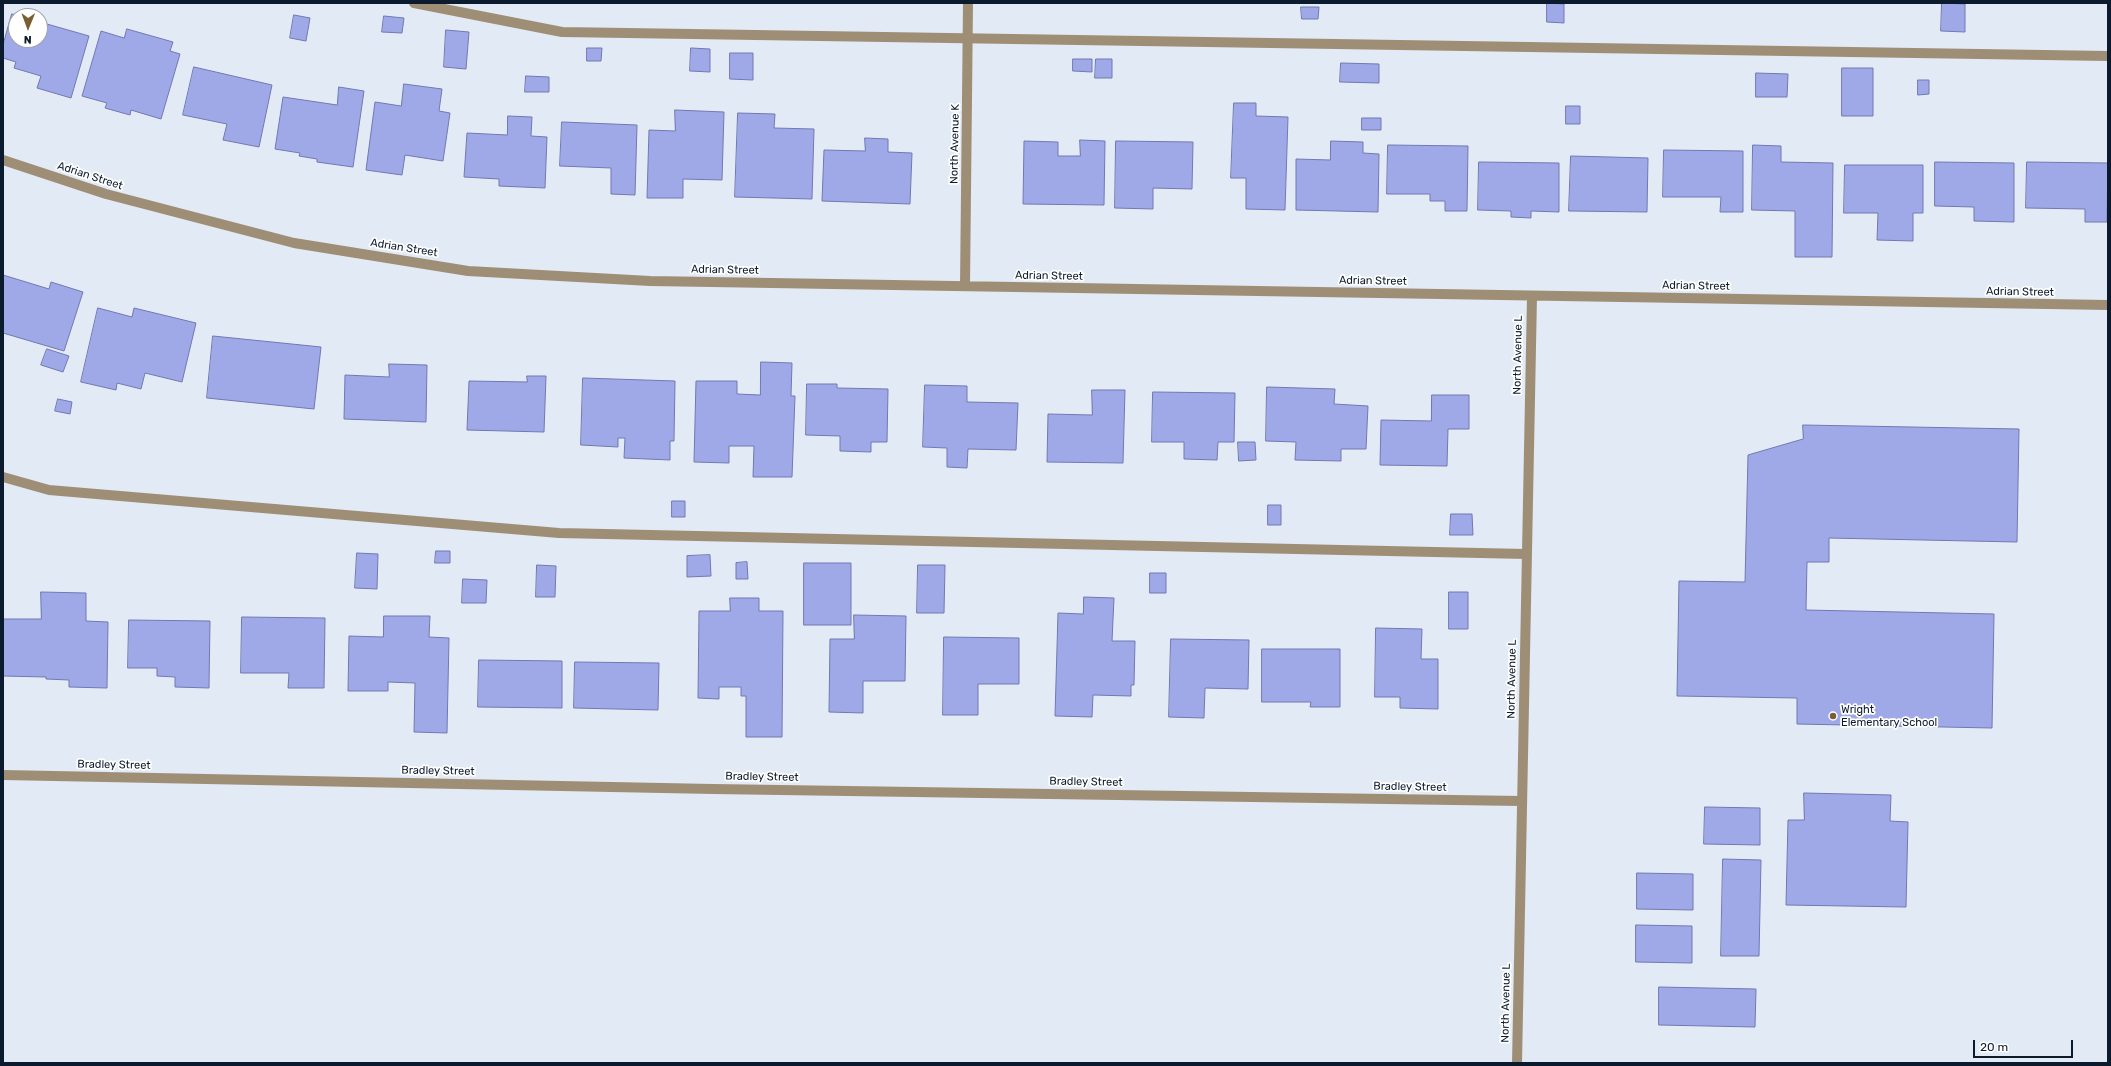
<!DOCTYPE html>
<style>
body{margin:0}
#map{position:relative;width:2111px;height:1066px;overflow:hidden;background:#e2eaf6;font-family:Rubik,sans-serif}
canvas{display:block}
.frame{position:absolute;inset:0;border:4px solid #0c1a2e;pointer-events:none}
.north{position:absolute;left:8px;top:8px;width:40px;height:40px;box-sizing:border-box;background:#fff;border:1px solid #9ea3ab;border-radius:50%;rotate:181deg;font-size:11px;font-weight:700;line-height:16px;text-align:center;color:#0c1a2e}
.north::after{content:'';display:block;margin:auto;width:14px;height:18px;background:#7b5f32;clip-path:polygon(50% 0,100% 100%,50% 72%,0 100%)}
.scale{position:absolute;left:1973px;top:1040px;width:100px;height:18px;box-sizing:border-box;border:2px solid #0c1a2e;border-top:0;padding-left:5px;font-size:12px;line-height:14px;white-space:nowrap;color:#0c1a2e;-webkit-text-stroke:3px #fff;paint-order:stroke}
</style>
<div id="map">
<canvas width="2111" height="1066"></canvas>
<div class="frame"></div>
<div class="north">N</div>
<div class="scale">20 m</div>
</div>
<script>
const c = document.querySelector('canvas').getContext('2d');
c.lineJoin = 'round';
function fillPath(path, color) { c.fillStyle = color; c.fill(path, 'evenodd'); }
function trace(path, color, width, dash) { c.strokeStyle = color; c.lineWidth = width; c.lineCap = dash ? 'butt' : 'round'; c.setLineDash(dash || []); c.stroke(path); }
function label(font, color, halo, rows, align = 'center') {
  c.font = font + ' Rubik,sans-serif'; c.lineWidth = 3.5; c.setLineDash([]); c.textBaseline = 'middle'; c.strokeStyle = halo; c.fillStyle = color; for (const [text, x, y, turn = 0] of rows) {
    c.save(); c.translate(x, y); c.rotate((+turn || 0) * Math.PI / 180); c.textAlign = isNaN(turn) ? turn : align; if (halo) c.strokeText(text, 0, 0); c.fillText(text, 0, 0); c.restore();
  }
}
const building = new Path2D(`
 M1547,3l17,1v19l-17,-1z
 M1942,3l23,1v28l-24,-1z
 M1301,7h18l-1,12h-16z
 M12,14l8,2h-4v24h24v-18l49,14 -18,62 -34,-10 4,-12 -27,-8 2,-6 -13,-4v-13z
 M294,15l16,3 -4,23 -16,-3z
 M384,16l20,2 -2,15 -20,-1z
 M127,29l46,13 -3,9 10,3 -19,65 -30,-9 -1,5 -25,-7 2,-5 -25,-7 19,-65 23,7z
 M446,30l23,2 -3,37 -22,-2z
 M587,48h15l-1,13h-14z
 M691,48l19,1v23l-20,-1z
 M730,53h23v27l-23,-1z
 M1073,59h19v13l-19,-1z
 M1096,59h16v19h-17z
 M1341,63l38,1v19l-39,-1z
 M194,67l78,18 -13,62 -36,-7 4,-16 -44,-9z
 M1842,68h31v48h-31z
 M1756,73l32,1 -1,23h-31z
 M526,76l23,1v15h-24z
 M1918,80h11v14l-11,1z
 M404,84l38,5 -3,22 11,2 -7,48 -38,-6 -3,20 -36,-5 9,-68 26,4z
 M339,87l25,4 -11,76 -36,-5v-3l-18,-3 1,-3 -25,-4 8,-52 54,8z
 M1234,103h22v13l32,1 -3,93 -39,-1v-31h-15z
 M1566,106h14v18h-14z
 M675,110l49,2 -2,68 -39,-1v19h-36l2,-68 26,1z
 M738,113l37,1 -1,14 40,1 -2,70 -77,-2z
 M508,116l24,1 -1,19 16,1 -2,51 -46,-2v-7l-35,-2 3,-44 40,2z
 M1362,118h19v12h-19z
 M562,122l75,3 -2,70 -24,-1v-26l-51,-2z
 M865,138l23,1v13l24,1 -2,51 -88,-3 2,-51 41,1z
 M1080,140l25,1 -1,64 -81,-1 1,-63 34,1v14h22z
 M1116,141l77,1 -1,47 -39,-1v21l-38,-1z
 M1331,141l32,1v11l16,1 -1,58 -82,-2v-51l34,1z
 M1388,145l80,1 -1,65h-22v-10h-15v-7h-43z
 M1753,145l28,1v16l52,1 -1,94h-37v-46l-43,-1z
 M1664,150l79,1v61h-23l1,-15h-58z
 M1571,156l77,2 -1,54 -78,-1z
 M1479,162l80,1v49l-28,-1v7l-20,-1v-6l-33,-1z
 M1935,162l79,1v59l-40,-1v-14l-39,-1z
 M2027,162l81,1 -1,59h-22v-13l-59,-1z
 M1845,165h78v48h-10v28l-36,-1 1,-27h-34z
 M3,275l46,14 2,-7 32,10 -19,59 -61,-18z
 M98,308l34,9 2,-9 62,15 -14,59 -37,-9 -4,16 -24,-6 -1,7 -35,-8z
 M213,336l108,11 -7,62 -107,-11z
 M47,349l22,7 -6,16 -22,-7z
 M761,362l31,1 -1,33h4l-3,81h-39l1,-31h-25v17l-35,-1 2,-81h41v13l23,1z
 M389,364l38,1 -1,57 -82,-3 1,-44 44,2z
 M527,376h19l-2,56 -77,-2 2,-49 58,1z
 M583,378l92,3 -1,60h-4v19l-46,-2 1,-20h-7v9l-37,-2z
 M807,384h30v4l51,1 -1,53h-16v10l-31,-1v-15l-34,-1z
 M925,385l42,1v16l51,1 -2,47 -48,-1 -1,19 -20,-1v-19l-24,-1z
 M1267,387l68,2 -1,15 34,2 -2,43h-25v12l-46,-1 1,-18 -30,-1z
 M1092,390h33l-2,73 -76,-1 1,-48 44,1z
 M1153,392l82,1 -1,49h-16l-1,18 -33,-1v-17h-32z
 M1432,395h37v34h-21l-1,37 -67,-1 1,-45 50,1z
 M58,399l14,3 -2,12 -15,-3z
 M1803,425l216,4 -2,113 -188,-4v24h-22l-1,48 188,4 -2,114 -195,-4v-26l-120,-2 2,-115 66,1 3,-127 55,-16z
 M1238,442h17l1,18 -17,1z
 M672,501h13v16h-13z
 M1268,505h13v20h-13z
 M1451,514h21l1,21h-23z
 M436,551h14v12h-15z
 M357,553l21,1 -1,35 -22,-1z
 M710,555l1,21 -24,1v-21z
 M747,562l1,17h-12v-16z
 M804,563h47v62h-47z
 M537,565l19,1 -1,31h-19z
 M918,565h27l-1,48h-27z
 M1150,573h16v20h-16z
 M463,579l24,1 -1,23h-24z
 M41,592l45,1v28l22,1 -1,66 -38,-1v-7l-23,-1v-2l-43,-1v-57h38z
 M1449,592h19v37h-19z
 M1084,597l30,1 -2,43h23l-1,44h-3v11l-38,-1 -1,22 -37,-1 3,-103 25,1z
 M730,598h29v13h24l-1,126h-36v-41h-5v-9h-22v12l-21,-1 1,-87h31z
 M854,615l52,1 -1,65h-42v32l-34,-1 1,-73h24z
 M384,616h46l-1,21 20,1 -2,95 -33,-1 1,-49 -27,-1v9h-40l1,-55 34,1z
 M242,617l83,1 -1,70h-36l1,-15h-48z
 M129,620l81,1 -1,67 -34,-1v-10l-18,-1v-8h-29z
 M1376,628l46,1 -1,30h17v50l-38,-1v-11h-25z
 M944,637l75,1v46h-41v31h-35z
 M1171,639l78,1 -1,49 -43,-1 -1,30 -35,-1z
 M1262,649h78v58h-30l1,-5h-49z
 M479,660l83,1v47l-84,-1z
 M575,662l84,1 -1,47 -84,-2z
 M1804,793l87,2 -1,26 18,1 -2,85 -120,-2 2,-85h16z
 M1705,807l55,1v37l-56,-1z
 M1723,859l38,1 -2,96h-38z
 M1637,873l56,1v36l-56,-1z
 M1636,925l56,1v37l-56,-1z
 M1659,987l97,2 -1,38 -96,-2z`);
fillPath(building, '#a0a9e8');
trace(building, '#7178b2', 1);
trace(new Path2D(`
 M414,3l148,29 1546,24
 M3,477l46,13 510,43 967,21`), '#9f8e76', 10);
trace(new Path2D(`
 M3,160l103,34 188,49 174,28 182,10 1458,24
 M965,286l3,-283
 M3,775l710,14 808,12
 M1517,1063l15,-767`), '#9f8e76', 10);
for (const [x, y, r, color] of [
 [1833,716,4,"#7b5f32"]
]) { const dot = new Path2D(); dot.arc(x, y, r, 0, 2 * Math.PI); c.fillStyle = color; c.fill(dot); trace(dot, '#fff', 1.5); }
label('11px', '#0c1a2e', '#fff', [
 ["North Avenue K",955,144,-89],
 ["Adrian Street",90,176,18],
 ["Adrian Street",404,248,9],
 ["Adrian Street",725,270,1],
 ["Adrian Street",1049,276,1],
 ["Adrian Street",1373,281,1],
 ["Adrian Street",1696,286,1],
 ["Adrian Street",2020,292,1],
 ["North Avenue L",1518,355,-89],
 ["North Avenue L",1512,679,-89],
 ["Bradley Street",114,765,1],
 ["Bradley Street",438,771,1],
 ["Bradley Street",762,777,1],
 ["Bradley Street",1086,782,1],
 ["Bradley Street",1410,787,1],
 ["North Avenue L",1506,1003,-89]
]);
label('11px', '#0c1a2e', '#fff', [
 ["Wright",1841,710],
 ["Elementary School",1841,723]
], 'left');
</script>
